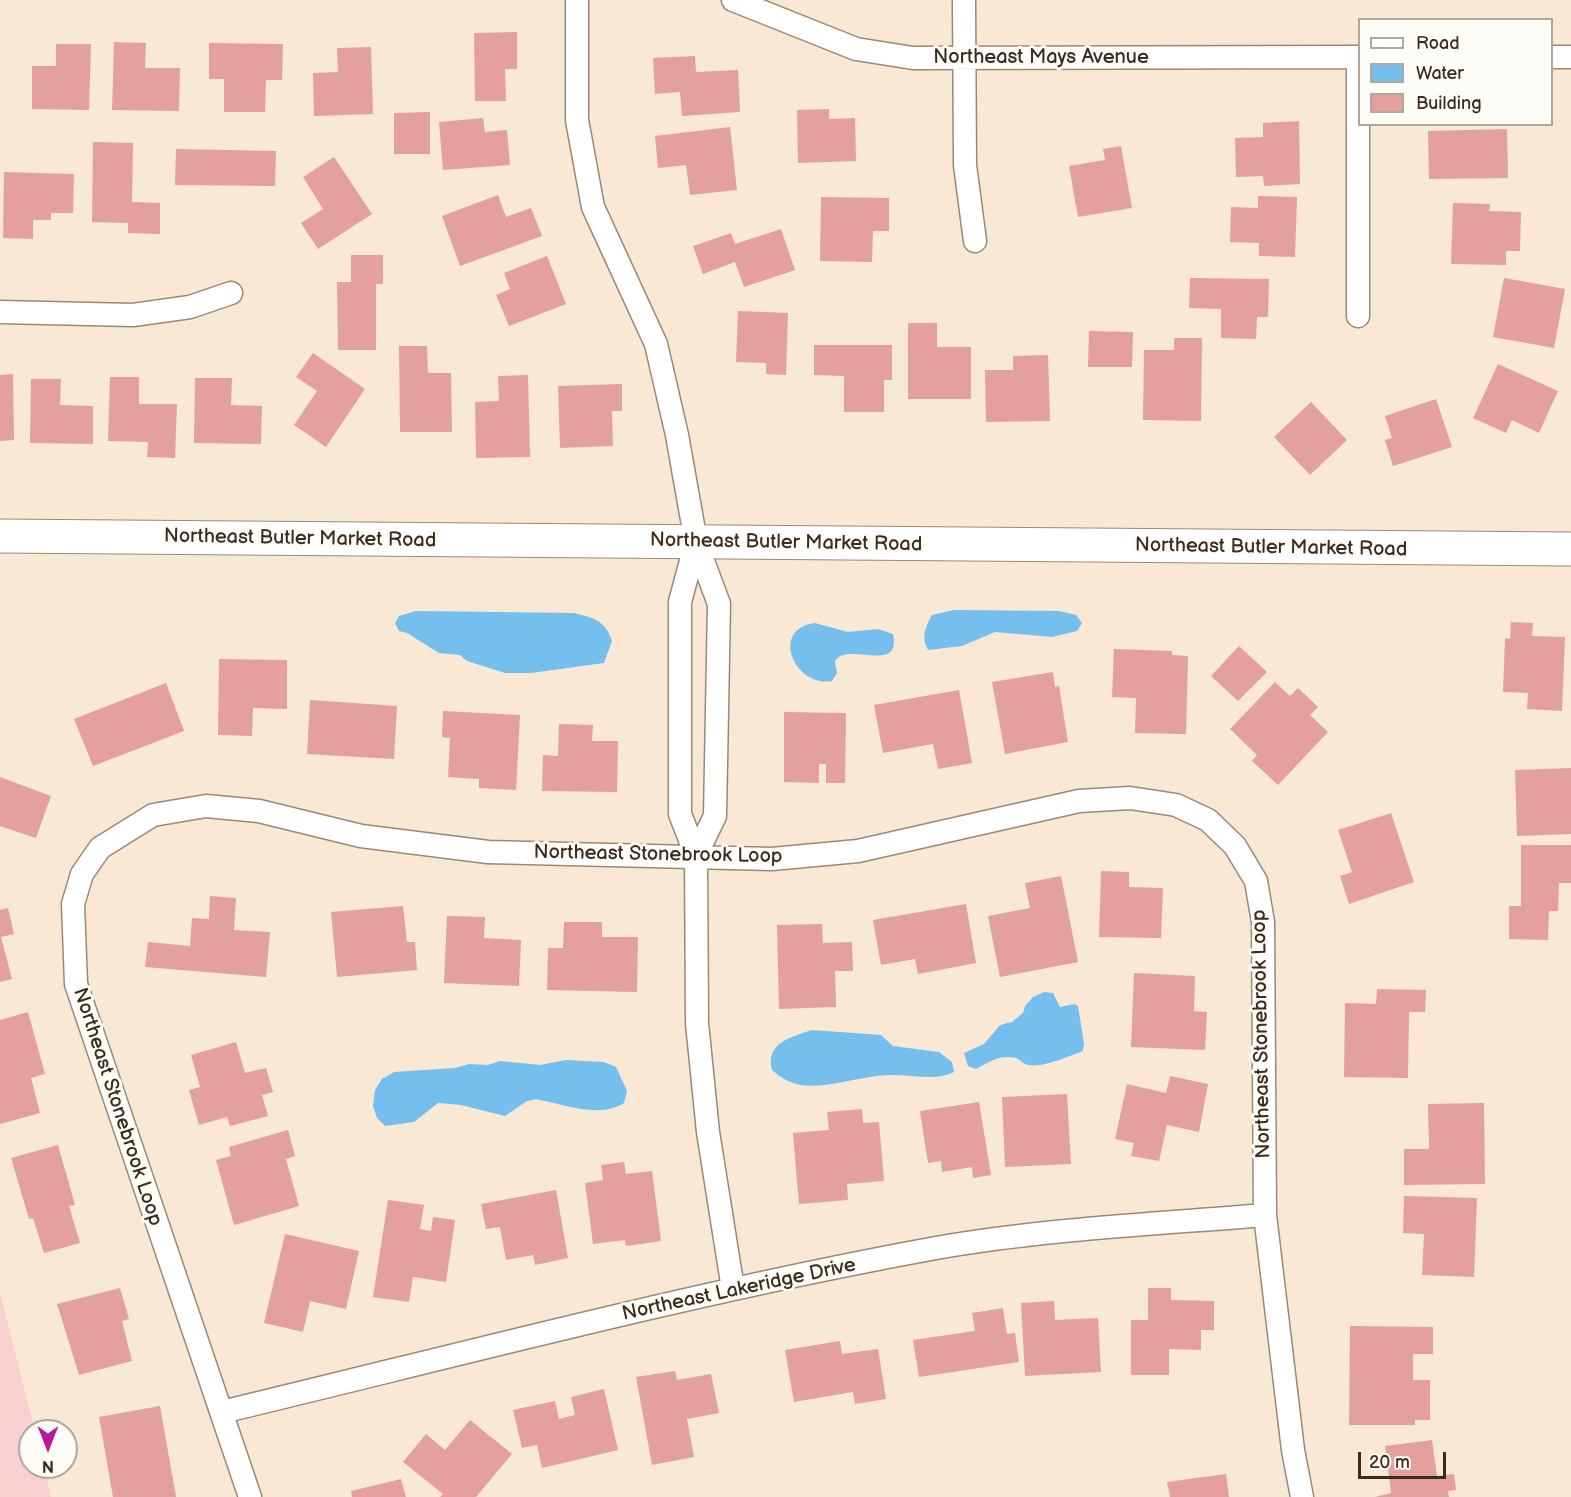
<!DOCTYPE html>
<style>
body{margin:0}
#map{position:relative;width:1571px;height:1497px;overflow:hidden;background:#f8e8d4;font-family:"Balsamiq Sans",sans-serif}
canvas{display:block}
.legend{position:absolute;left:1358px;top:18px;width:195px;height:108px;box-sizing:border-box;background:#fdfcf7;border:2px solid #afa8a0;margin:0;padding:8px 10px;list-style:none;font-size:18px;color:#3b2a1e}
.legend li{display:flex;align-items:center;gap:12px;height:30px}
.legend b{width:30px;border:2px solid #afa8a0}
.north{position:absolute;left:18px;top:1419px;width:60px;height:60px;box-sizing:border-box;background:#fdfcf7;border:2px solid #afa8a0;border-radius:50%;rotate:180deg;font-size:16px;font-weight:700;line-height:24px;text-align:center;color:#3b2a1e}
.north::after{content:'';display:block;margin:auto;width:21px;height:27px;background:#b5179e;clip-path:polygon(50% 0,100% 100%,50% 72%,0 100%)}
.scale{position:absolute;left:1358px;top:1452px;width:88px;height:27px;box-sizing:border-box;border:3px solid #3b2a1e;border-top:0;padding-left:8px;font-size:18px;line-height:21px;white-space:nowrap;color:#3b2a1e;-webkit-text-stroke:4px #fdfcf7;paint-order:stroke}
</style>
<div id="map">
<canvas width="1571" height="1497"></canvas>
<ul class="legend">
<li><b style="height:8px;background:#fff"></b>Road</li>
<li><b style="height:16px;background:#74bfed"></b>Water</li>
<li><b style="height:16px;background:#e3a09d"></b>Building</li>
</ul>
<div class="north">N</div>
<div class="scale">20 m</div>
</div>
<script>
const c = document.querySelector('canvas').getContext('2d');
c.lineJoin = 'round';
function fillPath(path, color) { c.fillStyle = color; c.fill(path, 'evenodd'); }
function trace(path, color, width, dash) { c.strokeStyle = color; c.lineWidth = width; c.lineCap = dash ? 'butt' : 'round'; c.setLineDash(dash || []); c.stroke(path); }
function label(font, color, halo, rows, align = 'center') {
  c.font = font + ' "Balsamiq Sans",sans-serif'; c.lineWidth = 6; c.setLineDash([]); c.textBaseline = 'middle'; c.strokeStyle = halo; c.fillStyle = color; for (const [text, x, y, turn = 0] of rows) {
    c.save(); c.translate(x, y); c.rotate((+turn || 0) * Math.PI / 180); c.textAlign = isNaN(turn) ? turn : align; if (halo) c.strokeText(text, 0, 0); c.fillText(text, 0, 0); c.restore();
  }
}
fillPath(new Path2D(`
 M0,1293l35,138h-5v36h14l7,30h-51z`), '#f7d0cf');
fillPath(new Path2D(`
 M954,610l105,1 17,4 6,8 -5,8 -25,6 -57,-5 -33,14 -34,4c-7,-12 -3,-23 4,-35z
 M416,611l158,2c20,5 31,7 38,28l-8,22 -73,10h-26l-38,-12 -7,-6 -21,-2 -32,-20 -8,-2 -4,-8 4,-7z
 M815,623l33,9 30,-3 15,5c9,41 -46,7 -58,27l2,12 -5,8c-37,7 -63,-52 -17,-58z
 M1044,992l9,1 7,14 14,-3 4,2 6,38 -1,7c-14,5 -40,17 -55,14 -4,-1 -8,-5 -12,-7 -16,-4 -27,4 -40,11l-8,-3 -4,-13 20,-9 16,-19 12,-3 11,-9 2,-7 8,-9z
 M812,1030l69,5 12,11 46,6 13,10 2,10c-18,9 -40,3 -60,3 -31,-1 -62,14 -93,10 -11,-2 -20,-7 -29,-15 -7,-27 19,-33 40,-40z
 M566,1060l38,2 12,5 11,24 -3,12c-24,16 -62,1 -88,-4l-9,2 -22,15 -44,-11 -23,-2 -24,19 -29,4 -8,-8 -4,-12 2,-16 7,-11 12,-7 61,-4 14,-4 19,1 12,-4 40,4z`), '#74bfed');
fillPath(new Path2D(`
 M517,32v37h-12l1,32h-31l-1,-68z
 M114,42l32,1 -1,25h35l-1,43 -67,-1z
 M209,43l74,1 -1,36h-16l-1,32h-41v-33h-15z
 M56,44h35l-2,66 -57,-1v-43h24z
 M371,47l2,67 -59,2 -1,-43 25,-1 -1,-24z
 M695,56l1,16 42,-2 2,42 -58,4 -2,-24 -25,2 -2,-36z
 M829,109v10l26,-1 1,43 -58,2 -1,-53z
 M430,112v42h-36v-41z
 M483,118l2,14 22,-2 3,35 -67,5 -4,-48z
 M1299,121l1,63 -36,2 -1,-10 -27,1 -1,-39 28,-1v-14z
 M730,127l7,63 -47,5 -4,-30 -28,3 -3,-32z
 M1507,129l1,49 -79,1 -1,-48z
 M93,142l40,1 -1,59 28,1v31l-32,-1v-10l-36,-1z
 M1121,146l11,62 -54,9 -9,-51 36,-6 -2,-11z
 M176,149l100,2 -1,35 -100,-1z
 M334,157l38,57 -54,35 -17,-26 22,-14 -20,-32z
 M4,172l70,2 -1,39h-22v7h-18v19l-30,-1z
 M498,195l8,22 25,-9 11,28 -82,30 -18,-50z
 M1258,196l39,1 -2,60 -36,-1v-13l-29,-1 1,-35 27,1z
 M821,197l68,1v33h-16l-1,31 -52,-1z
 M1453,203l37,1 -1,7 32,1 -1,39h-14v14l-55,-1z
 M781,229l14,41 -51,17 -9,-25 -32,12 -10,-28 38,-13 4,11z
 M351,255h32v29h-7v66h-38l-1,-68h14z
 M547,256l19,48 -57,22 -13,-31 14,-6 -6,-16z
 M1190,278l79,1 -1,38h-11l-1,22 -35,-1v-29l-32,-1z
 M1504,278l61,11 -11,59 -61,-11z
 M738,311l50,2 -2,62 -20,-1v-11l-30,-1z
 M908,323h29v24h34v52h-63z
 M1089,331l44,1 -1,35h-44z
 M1174,338h28l-1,83 -58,-1 1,-70h30z
 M814,345h78v35h-8v32h-40v-36l-30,-1z
 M399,346h28l1,27h23l1,59h-52z
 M313,353l52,36 -39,58 -32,-22 23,-34 -21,-14z
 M1048,355l2,66 -64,1 -1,-52h28v-14z
 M1498,364l60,27 -19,42 -27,-13 -6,13 -33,-15z
 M13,374l1,66 -14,1v-66z
 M528,375l2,82 -54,1 -1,-56 24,-1 -1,-25z
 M110,377h29v27h38l-2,54 -28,-1 1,-15 -40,-1z
 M195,378h37l-1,27 31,1 -1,38 -67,-1z
 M31,379h30l-1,26 33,1v38l-63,-1z
 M622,384v27h-10l1,35 -53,2 -2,-62z
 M1436,399l16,48 -59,19 -8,-26 7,-2 -7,-22z
 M1311,402l36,38 -37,35 -36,-38z
 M1511,622l22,1 -1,13 33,1 -3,74 -35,-2 1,-16 -25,-1 2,-54 5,1z
 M1239,646l28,26 -29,29 -27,-25z
 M1114,649l58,2v4l16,1 -2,78 -51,-1 1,-35 -24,-1z
 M219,659l68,1v49l-34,-1 -1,28 -34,-1z
 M1053,672l2,15 4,-1 9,56 -63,12 -13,-72z
 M1275,682l15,14 8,-8 20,19 -8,8 18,17 -50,53 -26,-24 5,-6 -27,-26z
 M166,683l18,48 -91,35 -19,-47z
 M959,690l13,73 -34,6 -5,-25 -50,9 -9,-48z
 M310,700l87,6 -3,53 -87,-5z
 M443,711l77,4 -4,75 -37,-2v-9l-31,-2 2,-39 -8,-1z
 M784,712l62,1 -1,70h-19v-19h-7v19l-35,-1z
 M559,724l34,1 -1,16h26l-1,51 -75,-1 1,-36 15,1z
 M1571,768v66l-54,2 -2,-66z
 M0,777l51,19 -15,42 -36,-12z
 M1391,813l23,69 -65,22 -9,-28 12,-4 -14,-42z
 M1521,845h50v38h-12l-1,28h-9l-1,29 -39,-1v-33h12z
 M1101,871l28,1v15l34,1 -2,50 -62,-1z
 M1061,876l17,86 -78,15 -12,-61 42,-8 -5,-25z
 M210,896l26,2 -2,32 36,2 -4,45 -121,-10 3,-25 42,4 2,-28 17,1z
 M966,904l10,59 -58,11 -3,-15 -34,6 -8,-45z
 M403,906l4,36h8l2,28 -80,7 -6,-65z
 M8,908l6,26 -13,3 11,42 -12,3v-72z
 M447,916l38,1 -1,21 37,2 -2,46 -75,-3z
 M564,922h38v15h36l-1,55 -90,-2 1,-42h15z
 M822,924l1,19 29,-1 1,29h-18l1,36 -57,2 -2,-84z
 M1134,973l61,3 -1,35 13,1 -2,38 -74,-3z
 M1377,989l49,1 -1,22h-16l-1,66 -64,-1 1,-74 31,1z
 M28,1012l17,62 -14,4 9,35 -40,11v-104z
 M236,1042l9,31 21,-5 7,24 -11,3 6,21 -38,10 -3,-9 -28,8 -10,-35 11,-3 -9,-32z
 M1170,1076l38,8 -9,48 -32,-7 -8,36 -28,-5 3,-13 -19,-4 12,-55 39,9z
 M1067,1094l4,70 -66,3 -3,-70z
 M979,1102l12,73 -18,3 -1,-11 -30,5 -1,-11 -13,2 -8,-52z
 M1484,1103l1,81 -81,1v-36h25l-1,-45z
 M862,1109l1,14 16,-1 5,59 -37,3 1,16 -49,4 -6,-71 36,-3 -2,-18z
 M288,1130l7,26 -9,3 13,47 -65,19 -18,-65 15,-4 -2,-9z
 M58,1145l17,60 -6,1 11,37 -36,10 -11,-35 -4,1 -18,-61z
 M624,1162l2,12 26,-3 9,70 -35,5 -1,-6 -32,4 -8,-61 18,-3 -2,-15z
 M556,1190l12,68 -33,7 -2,-10 -27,5 -6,-33 -14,2 -5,-25z
 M1404,1196l73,2 -3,79 -52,-2 2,-41 -21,-1z
 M388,1200l36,5 -4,24 11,2 2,-14 22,3 -9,62 -33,-5 -4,25 -36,-5z
 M285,1234l74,17 -13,58 -36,-8 -7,31 -39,-9z
 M120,1288l9,31 -7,2 10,40 -53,14 -22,-71z
 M1148,1288h23v12l43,1v29h-13v20l-32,-1v26h-38v-55h17z
 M1054,1301l1,19 43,-2 3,54 -76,4 -4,-73z
 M1003,1308l4,26 8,-1 4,29 -100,15 -6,-37 62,-9 -3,-18z
 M1350,1326l83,1v27h-20v26h17v40h-15v5h-66z
 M840,1341l2,13 36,-5 8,50 -31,5 -2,-12 -59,10 -9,-52z
 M675,1371l2,9 34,-6 8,39 -32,6 7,38 -42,8 -16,-88z
 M604,1389l14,61 -76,18 -5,-23 -15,3 -9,-38 42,-9 4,18 16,-4 -4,-18z
 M160,1406l16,91h-63l-14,-80z
 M470,1420l42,34 -36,43h-36l3,-3 -40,-32 23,-28 19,16z
 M1432,1440l5,36 17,-2 2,16 -8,1 1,6h-74l16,-4 -6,-47z
 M1226,1474l3,23h-59l-3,-15z
 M401,1479l5,18h-54l-1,-6z`), '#e3a09d');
const minor = new Path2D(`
 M577,0v120l16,87 63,137 21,91 19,107 23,62 -4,212 -19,39
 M733,0l123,49 57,9 447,-1
 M964,0l1,165 10,76
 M1552,57h19
 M0,312l133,3 57,-8 41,-14
 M1358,316v-259
 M696,542l-16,60v212l16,41 1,168 11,109 25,157
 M222,1412c237,-57 473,-120 714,-164 108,-19 219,-24 329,-33
 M250,1497l-174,-513 -3,-80 9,-30 18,-26 53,-33 53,-9 53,5 102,25 127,16 284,7 86,-8 221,-50 51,-3 46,7 32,15 27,26 21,35 7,41 2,293 28,235 9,47`);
const secondary = new Path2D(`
 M0,536l1571,13`);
trace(minor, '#9a8979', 25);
trace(secondary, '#9a8979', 35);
trace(minor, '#fff', 22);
trace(secondary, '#fff', 33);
label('20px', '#3b2a1e', '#fdfcf7', [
 ["Northeast Mays Avenue",1041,58],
 ["Northeast Butler Market Road",300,539,1],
 ["Northeast Butler Market Road",786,543,1],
 ["Northeast Butler Market Road",1271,548,1],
 ["Northeast Stonebrook Loop",658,855,1],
 ["Northeast Stonebrook Loop",1262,1034,-91],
 ["Northeast Stonebrook Loop",117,1107,72],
 ["Northeast Lakeridge Drive",739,1290,-12]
]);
</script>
